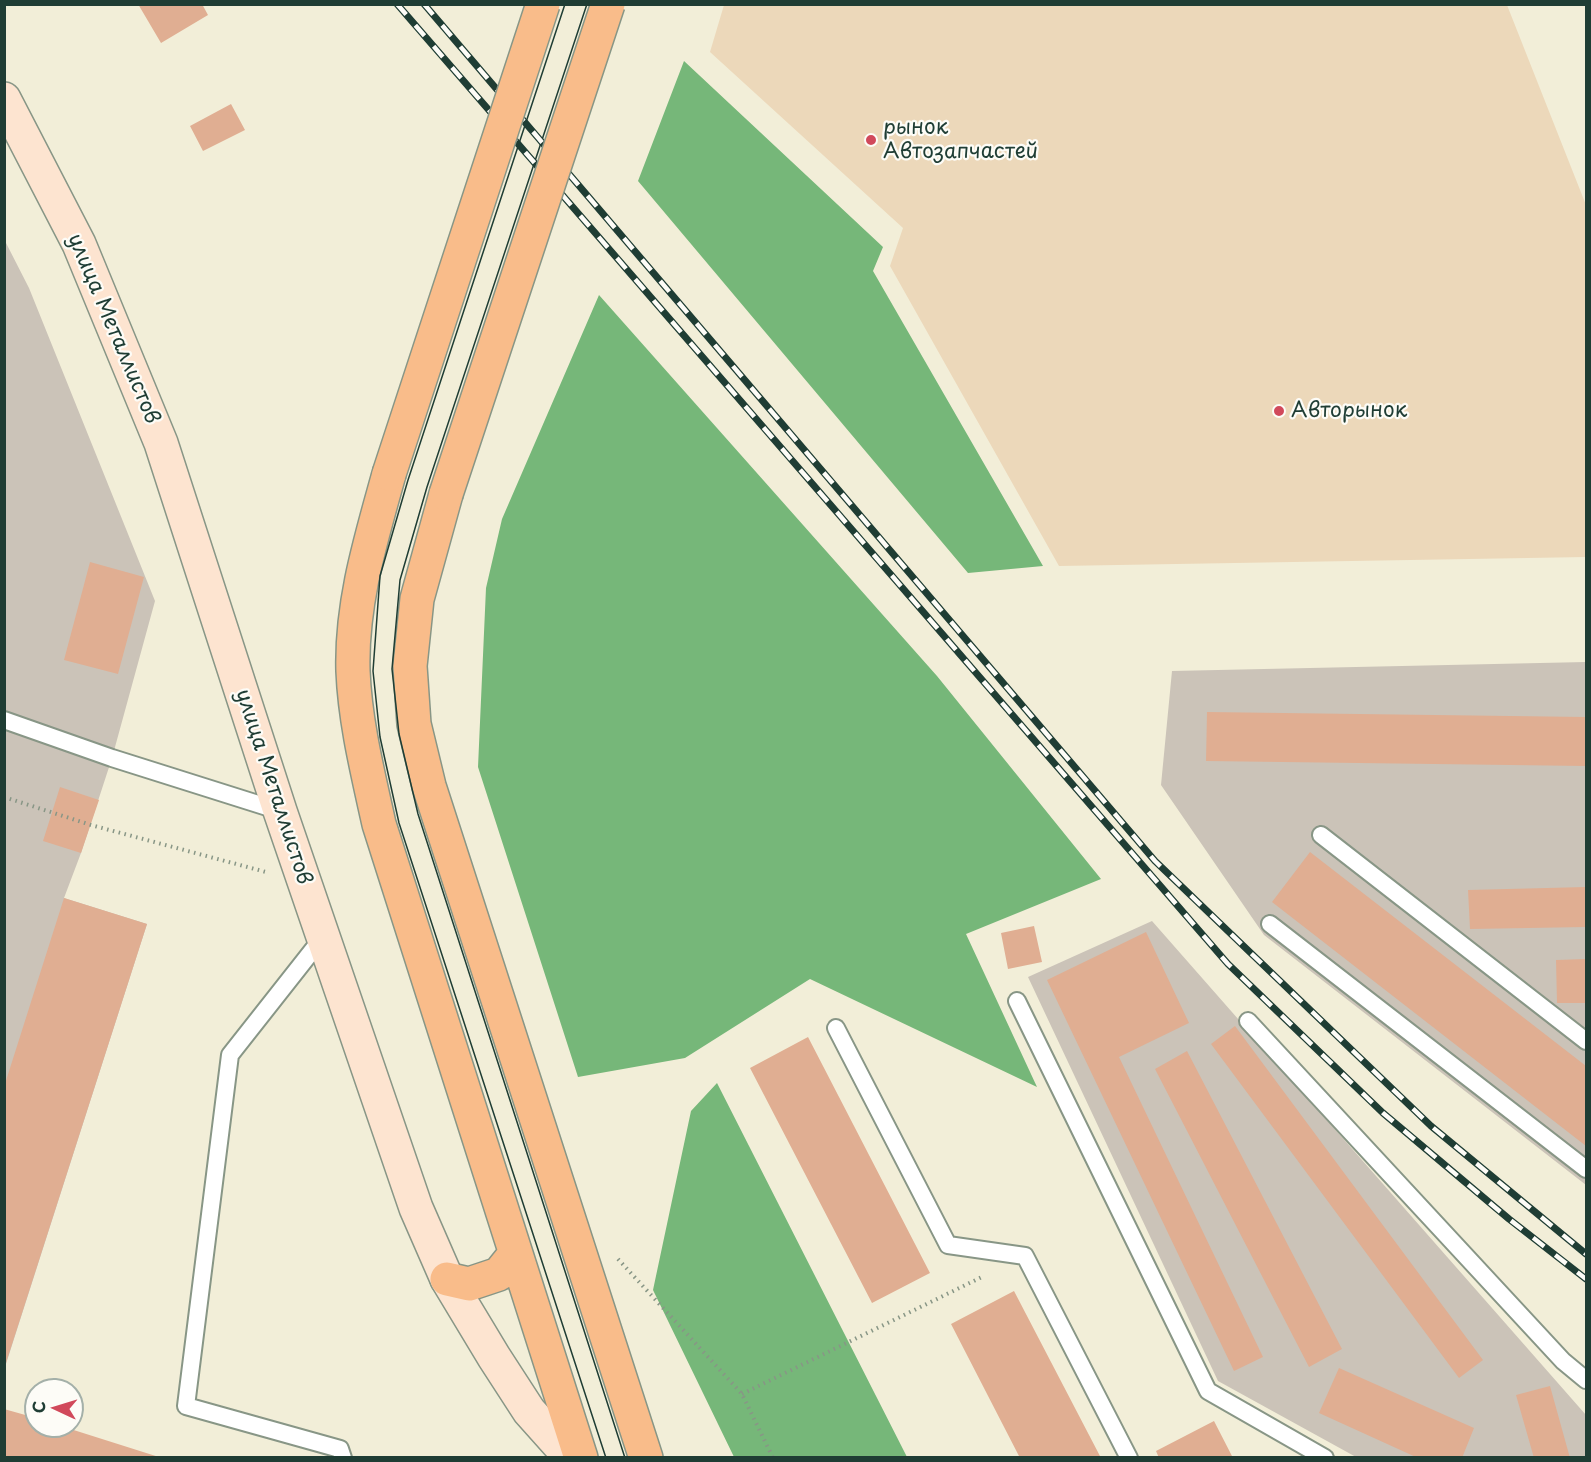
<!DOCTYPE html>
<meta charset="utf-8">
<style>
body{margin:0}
#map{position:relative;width:1591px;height:1462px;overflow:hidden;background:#f2eed8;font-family:"Playpen Sans",sans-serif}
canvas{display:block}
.frame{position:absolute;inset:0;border:6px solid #1f3d34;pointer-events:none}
.north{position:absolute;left:24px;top:1378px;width:60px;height:60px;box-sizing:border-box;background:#fdfcf7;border:2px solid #a4b0a9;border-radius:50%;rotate:274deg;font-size:16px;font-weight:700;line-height:24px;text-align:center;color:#1f3d34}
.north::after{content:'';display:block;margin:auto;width:21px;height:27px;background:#d1495b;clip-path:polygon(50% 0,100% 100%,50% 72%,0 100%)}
</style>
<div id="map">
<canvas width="1591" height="1462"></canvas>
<div class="frame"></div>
<div class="north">С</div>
</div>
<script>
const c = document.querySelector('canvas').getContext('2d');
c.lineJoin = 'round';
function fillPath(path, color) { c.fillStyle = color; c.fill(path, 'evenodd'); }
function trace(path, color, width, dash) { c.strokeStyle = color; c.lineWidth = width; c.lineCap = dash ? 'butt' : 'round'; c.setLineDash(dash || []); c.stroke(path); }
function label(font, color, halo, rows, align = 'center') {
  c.font = font + ' "Playpen Sans",sans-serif'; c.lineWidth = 4.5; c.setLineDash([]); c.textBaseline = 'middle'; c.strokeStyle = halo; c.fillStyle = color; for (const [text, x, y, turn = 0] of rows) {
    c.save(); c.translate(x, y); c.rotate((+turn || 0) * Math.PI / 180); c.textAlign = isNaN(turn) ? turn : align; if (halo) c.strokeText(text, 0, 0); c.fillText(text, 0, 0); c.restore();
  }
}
fillPath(new Path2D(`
 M724,5h783l79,200v352l-527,9 -169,-300 13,-38 -193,-176z`), '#ecd8ba');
fillPath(new Path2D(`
 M5,241l24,47 126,313 -43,157 -31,95 -17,45 83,26 -142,443z
 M1586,662v523l-322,-250 -103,-150 11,-114z
 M1152,921l434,494v42h-230l-138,-76 -190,-404z`), '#cbc3b8');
fillPath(new Path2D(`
 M684,61l199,186 -10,24 170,295 -75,7 -330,-392z
 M599,295l338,381 164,203 -135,55 71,153 -227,-108 -125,79 -107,19 -100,-310 8,-179 16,-69z
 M717,1083l190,374h-173l-81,-167 38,-179z`), '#76b779');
fillPath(new Path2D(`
 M138,4h64l6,11 -47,28z
 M231,104l14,26 -42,21 -13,-25z
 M90,562l54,15 -26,97 -54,-14z
 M1207,712l379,5v49l-380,-5z
 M60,787l39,13 -18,53 -38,-12z
 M1310,852l276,214v80l-314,-244z
 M1586,887v40l-116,2 -2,-39z
 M64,898l83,26 -142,442 -1,-279z
 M1034,926l8,36 -34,7 -7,-36z
 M1146,932l43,91 -70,34 144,300 -29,14 -187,-391z
 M1586,959v44h-29l-1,-43z
 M1235,1026l248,334 -24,18 -248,-334z
 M808,1037l122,236 -58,30 -122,-235z
 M1187,1051l155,298 -33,18 -154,-298z
 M1014,1291l87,167h-81l-69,-134z
 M1339,1368l135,60 -12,30h-44l-99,-45z
 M1550,1386l20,72h-36l-18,-63z
 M4,1409l32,9v8h25l101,32h-158z
 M1214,1421l19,37h-74l-3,-7z`), '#e0ae92');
const service = new Path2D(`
 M4,720l108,38 168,53
 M1321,835l265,206
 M1270,924l316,245
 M323,937l-93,118 -44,351 154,43 3,9
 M1017,1001l191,390 117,67
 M1248,1021l315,340 23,19
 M836,1028l112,217 77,11 104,202`);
const secondary = new Path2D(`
 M4,99l75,145 82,199 119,368 136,397 31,71 47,78 35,54 42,47`);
const primary = new Path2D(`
 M389,474c-18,65 -38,129 -36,197 2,51 15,103 26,153l202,634
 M446,494l-29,105 -7,67 4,58 15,62 217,672
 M447,1279l22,5 30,-10 16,-20`);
trace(service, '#889686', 20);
trace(secondary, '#889686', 36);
trace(primary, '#889686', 36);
trace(new Path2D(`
 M4,797l87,28 175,47
 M618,1259l124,135 31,64
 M742,1394l242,-118`), '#889686', 4, [1.5, 4.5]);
trace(service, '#fff', 16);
trace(secondary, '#fde4d0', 33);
trace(primary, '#f9bc8a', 33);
trace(new Path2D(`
 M565,4l-157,476 -28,96 -7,95 7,66 19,86 207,635
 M587,4l-160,483 -27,93 -8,89 7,65 19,80 207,644`), '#1f3d34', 1.5);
const rail = new Path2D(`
 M397,4l831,960 155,149 126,106 77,60
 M424,4l731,857 276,265 155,128`);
trace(rail, '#1f3d34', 7);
trace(rail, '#fdfcf7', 4.5, [14]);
const primaryBridge = new Path2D(`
 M389,474l154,-470
 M446,494l162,-490`);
trace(primaryBridge, '#889686', 36, []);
trace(primaryBridge, '#f9bc8a', 33);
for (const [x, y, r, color] of [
 [871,140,6,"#d1495b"],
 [1279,411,6,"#d1495b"]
]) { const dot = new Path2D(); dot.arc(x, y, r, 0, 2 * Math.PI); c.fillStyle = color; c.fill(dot); trace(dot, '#fdfcf7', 2); }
label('21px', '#1f3d34', '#fdfcf7', [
 ["рынок",883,128],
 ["Автозапчастей",883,152],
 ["Авторынок",1291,411]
], 'left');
label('21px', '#1f3d34', '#fdfcf7', [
 ["улица Металлистов",113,329,67],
 ["улица Металлистов",273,787,72]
]);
</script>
